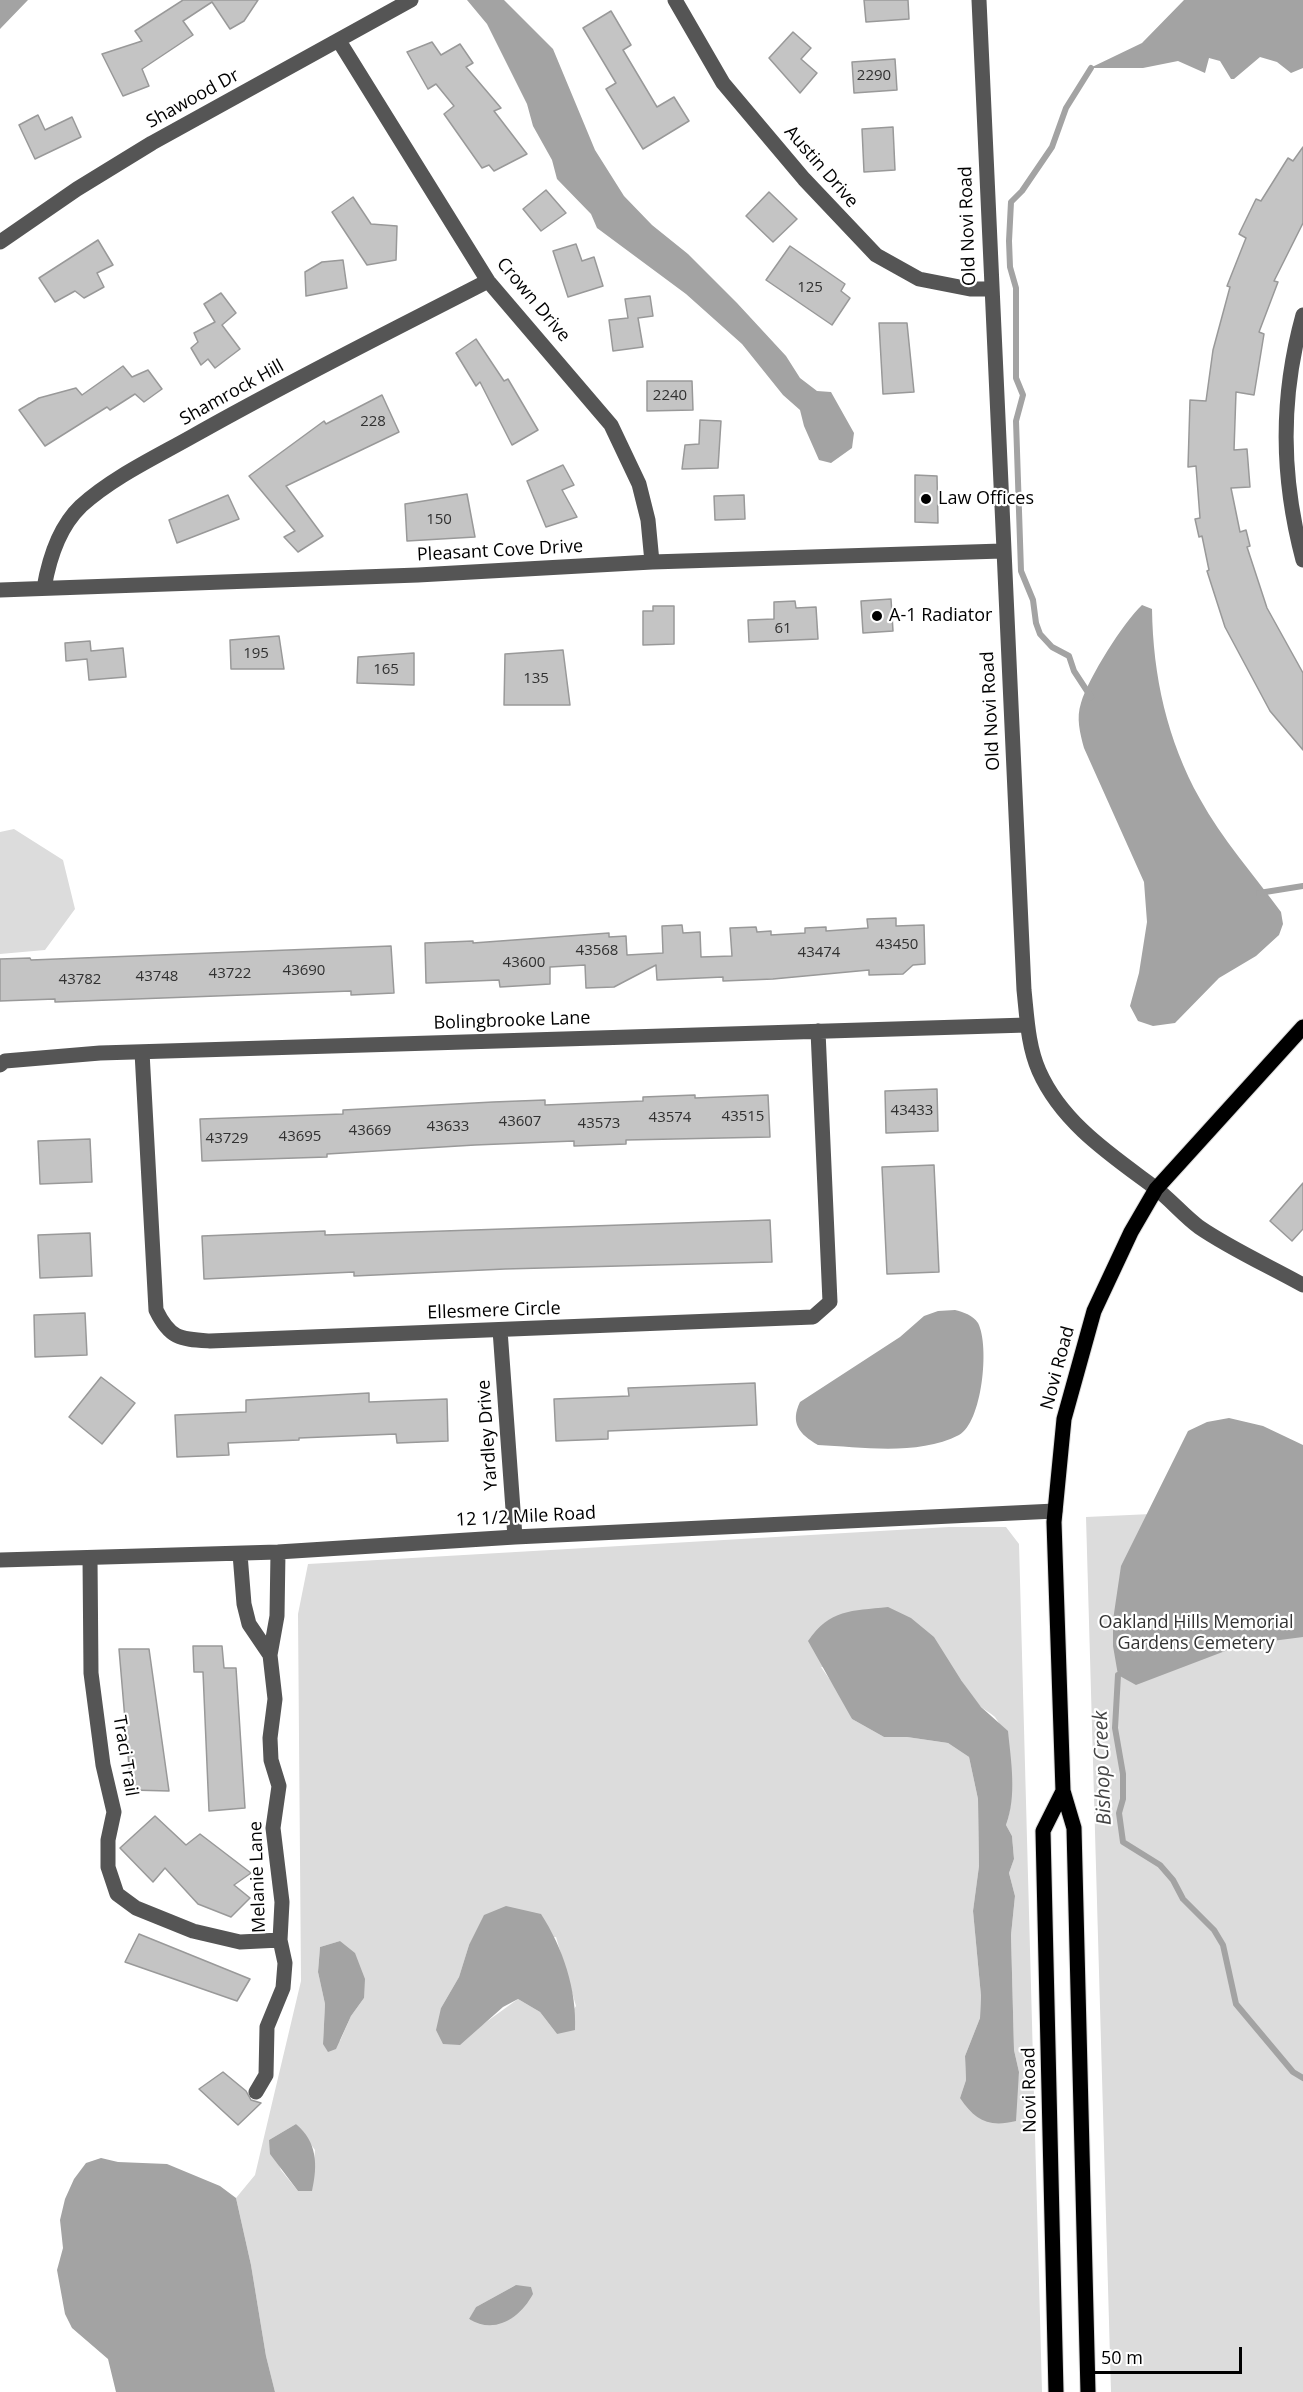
<!DOCTYPE html>
<style>
body{margin:0}
#map{position:relative;width:1303px;height:2392px;overflow:hidden;background:#fff;font-family:"Open Sans",sans-serif}
canvas{display:block}
.scale{position:absolute;left:1090px;top:2347px;width:152px;height:27px;box-sizing:border-box;border:3px solid #000;border-top:0;padding-left:8px;font-size:18px;line-height:21px;white-space:nowrap;color:#000;-webkit-text-stroke:4px #fff;paint-order:stroke}
</style>
<div id="map">
<canvas width="1303" height="2392"></canvas>
<div class="scale">50 m</div>
</div>
<script>
const c = document.querySelector('canvas').getContext('2d');
c.lineJoin = 'round';
function fillPath(path, color) { c.fillStyle = color; c.fill(path, 'evenodd'); }
function trace(path, color, width, dash) { c.strokeStyle = color; c.lineWidth = width; c.lineCap = dash ? 'butt' : 'round'; c.setLineDash(dash || []); c.stroke(path); }
function label(font, color, halo, rows, align = 'center') {
  c.font = font + ' "Open Sans",sans-serif'; c.lineWidth = 4.5; c.setLineDash([]); c.textBaseline = 'middle'; c.strokeStyle = halo; c.fillStyle = color; for (const [text, x, y, turn = 0] of rows) {
    c.save(); c.translate(x, y); c.rotate((+turn || 0) * Math.PI / 180); c.textAlign = isNaN(turn) ? turn : align; if (halo) c.strokeText(text, 0, 0); c.fillText(text, 0, 0); c.restore();
  }
}
fillPath(new Path2D(`
 M14,829l49,31 12,49 -30,41 -45,4v-122z
 M1303,1507v885h-192l-25,-875z
 M949,1527h57l13,17 23,848h-767l-9,-36 -15,-91 -15,-67 19,-23 46,-194 -3,-367 10,-50zM821,1667l140,13c6,9 12,18 19,26 4,4 11,7 15,11 18,24 21,81 11,108l6,11 2,23 -5,14 6,23 -4,39 3,115 5,22 -2,17 -57,9 6,-18 -1,-24 15,-38 1,-22 -8,-85 6,-45 -1,-67 -9,-42 -21,-14 -41,-6h-23l-32,-18 -10,-22zM556,1937l20,69 -19,28 -17,-22 -22,-13 -36,26 -41,-17 18,-31 10,-32zM340,1941l24,57 -13,18 -11,25 -17,3 2,-40 -7,-32 2,-25zM296,2124l19,26 -3,41h-14l-17,-21 -12,-30zM516,2285l-47,35 7,-13z`), '#dcdcdc');
fillPath(new Path2D(`
 M0,0h28l-28,29z
 M467,0h37l49,49 42,101 29,46 28,29 36,29 49,49 49,53 14,22 17,13 14,1 23,41 -2,15 -21,15 -12,-3 -15,-34 -4,-16 -17,-15 -41,-51 -56,-50 -89,-66 -6,-14 -34,-35 -5,-19 -19,-34 -6,-22 -40,-80z
 M1184,0h119v68l-12,5 -14,-11 -17,-5 -26,22h-3l-11,-18 -11,-3 -4,15 -27,-12 -35,7h-53l52,-25z
 M1142,605l10,4c1,67 15,131 48,190 21,39 55,77 81,113l2,12 -4,11 -23,21 -37,22 -44,45 -22,3 -15,-5 -8,-15 9,-33 8,-51 -3,-40 -60,-134c-4,-15 -8,-30 -3,-45 8,-26 42,-80 61,-98z
 M955,1310c8,2 18,5 23,13 12,23 4,100 -19,112 -41,21 -97,12 -141,10 -19,-11 -28,-22 -18,-43l100,-65 24,-21 14,-5z
 M1229,1418l34,8 40,19v192l-62,8 -105,40 -18,-10 -5,-29v-26l8,-54 67,-135 19,-9z
 M888,1607l23,11 23,19 27,43 20,27 27,24c3,30 9,65 -2,94l6,11 2,23 -5,14 6,23 -4,39 3,115 5,22 -3,49c-28,7 -41,-1 -56,-23l6,-18 -1,-24 15,-38 1,-22 -8,-85 6,-45 -1,-67 -9,-42 -21,-14 -41,-6h-23l-32,-18 -44,-78c22,-32 43,-30 80,-34z
 M506,1906l35,8c22,34 36,76 34,116l-18,4 -17,-22 -22,-13 -15,8 -43,38 -17,-1 -7,-14 5,-22 18,-31 10,-32 15,-30z
 M340,1941l15,12 10,26 -1,19 -13,18 -15,33 -8,3 -5,-8 2,-40 -7,-32 2,-25z
 M296,2124c21,18 22,40 16,67h-14l-28,-37 -1,-14z
 M101,2158l17,4 49,2 53,22 16,12 15,67 15,91 9,36h-159l-8,-33 -36,-31 -7,-14 -8,-44 6,-22 -3,-28 5,-21 9,-20 12,-16z
 M516,2285l15,2 2,7c-13,24 -38,41 -64,25l7,-12z`), '#a3a3a3');
trace(new Path2D(`
 M1091,68l-25,40 -14,39 -30,44 -11,11 -2,39 1,26 6,21v90l7,17 -7,26 5,150 12,29 3,23 4,11 12,13 17,9 5,15 17,26
 M1259,893l44,-7
 M1118,1675l-3,53 8,46v25l-4,14 4,29 37,23 13,15 10,19 31,31 9,15 13,59 57,68 10,6`), '#a3a3a3', 6);
const building = new Path2D(`
 M183,0h75l-14,21 -14,8 -18,-27 -29,19 10,14 -51,34 7,17 -26,10 -21,-42 40,-13 -7,-10z
 M864,0h44l1,19 -43,3z
 M611,11l20,34 -8,5 34,57 17,-10 15,24 -46,28 -37,-60 10,-6 -33,-55z
 M793,32l18,16 -10,11 16,14 -17,20 -31,-35z
 M432,42l9,13 19,-11 13,19 -7,4 35,41 -7,3 33,43 -33,17 -5,-6 -7,3 -38,-54 10,-8 -18,-22 -8,5 -21,-37z
 M895,59l2,31 -43,3 -2,-31z
 M38,115l7,15 27,-13 9,20 -46,22 -16,-34z
 M893,127l2,43 -31,2 -2,-43z
 M1303,147v76l-29,58 4,1 -19,50 5,2 -10,61 -18,-3 -2,58 13,-1 3,38 -19,1 9,44 6,-2 4,16 -3,1 20,61 36,65v77l-33,-39 -45,-84 -18,-56 2,-1 -7,-34 -3,1 -4,-18 5,-1 -4,-52 -8,1 2,-67 16,1 7,-51 17,-63 -3,-1 19,-48 -7,-4 17,-35 5,2 27,-43 5,3z
 M546,190l20,23 -25,18 -18,-22z
 M769,192l28,27 -24,23 -27,-26z
 M353,197l18,27 26,2 -1,34 -29,5 -35,-53z
 M98,240l15,25 -16,8 7,14 -20,11 -9,-7 -20,11 -16,-24z
 M576,244l6,17 12,-4 9,29 -35,11 -15,-46z
 M790,246l55,38 -4,7 9,7 -18,27 -66,-45z
 M343,260l4,28 -41,8 -1,-24 17,-10z
 M221,293l15,20 -14,12 18,24 -25,19 -7,-9 -7,6 -10,-17 7,-6 -4,-9 21,-11 -11,-18z
 M650,296l3,20 -15,2 5,29 -30,4 -4,-31 19,-2 -3,-19z
 M879,323h28l7,69 -31,2z
 M476,339l28,42 4,-2 30,51 -26,15 -32,-63 -4,4 -20,-33z
 M123,366l9,11 16,-7 14,19 -18,13 -9,-8 -25,16 -3,-3 -62,39 -26,-36 20,-12 37,-10 6,7z
 M647,381h45l1,29 -46,1z
 M382,395l17,37 -113,54 37,50 -25,16 -14,-15 11,-6 -46,-55 75,-55 2,3z
 M700,420l21,1 -3,47 -36,1 3,-24 14,-1z
 M563,465l11,20 -12,5 15,27 -31,10 -19,-46z
 M915,475l22,1 1,47 -23,-1z
 M467,494l8,43 -68,4 -2,-37z
 M228,495l11,24 -62,24 -8,-23z
 M744,495l1,24 -30,1 -1,-24z
 M891,599l2,32 -30,2 -2,-32z
 M795,601l1,7 20,-1 2,32 -69,3 -1,-22 26,-1v-17z
 M653,606h21v38l-31,1v-34h10z
 M279,636l5,33h-53l-1,-29z
 M90,641l1,10 32,-3 3,29 -37,3 -2,-21 -21,2 -1,-18z
 M563,650l7,55h-66l1,-51z
 M414,653v32l-57,-2 1,-26z
 M896,918v8l28,-1 1,39 -12,1 -10,9 -34,1v-5l-96,9 -50,2v-4l-66,3 -1,-15 -42,22 -28,1 -1,-23 -35,2v17l-50,3 -1,-7 -73,3 -1,-40 48,-2v2l136,-10v4l17,-1 1,19 36,-2 -1,-27 20,-1 1,8 17,-1 1,25 31,-1 -2,-28 26,-1 1,5 14,-1v4l34,-2v-5l21,-1v4l42,-3 -1,-9z
 M391,946l3,47 -43,2v-4l-296,11v-3l-55,2v-42l30,-1 1,2z
 M937,1089l1,42 -52,2 -1,-42z
 M695,1095v3l73,-3 2,42 -144,3v4l-52,2v-5l-99,4 -148,9v3l-125,4 -2,-42 143,-5v-4l150,-8 52,-2v5l98,-4v-4z
 M90,1139l2,43 -52,2 -2,-43z
 M934,1165l5,107 -52,2 -5,-107z
 M1303,1183v46l-11,12 -22,-20z
 M770,1220l2,42 -267,7 -151,7v-4l-150,7 -2,-43 123,-5v4z
 M90,1233l2,43 -52,2 -2,-43z
 M85,1313l2,42 -52,2 -1,-42z
 M101,1377l34,26 -33,41 -33,-27z
 M755,1383l2,42 -149,6v8l-52,2 -2,-42 75,-3 -1,-8z
 M369,1393v9l78,-3 1,42 -51,2 -1,-9 -97,4v2l-71,3 1,12 -52,2 -2,-42 71,-3v-12z
 M193,1646h29l2,22h12l9,140 -36,3 -6,-139h-9z
 M119,1649h30l20,142 -38,-1z
 M155,1816l31,29 14,-11 51,39 -17,12 16,13 -19,19 -33,-13 -33,-36 -12,14 -33,-34z
 M139,1934l111,45 -13,22 -112,-39z
 M223,2072l23,19 5,9 10,3 -23,22 -39,-36z`);
fillPath(building, '#c4c4c4');
trace(building, '#999', 1.5);
const major = new Path2D(`
 M1056,2392l-13,-561 20,-40
 M1088,2392l-14,-564 -11,-37 -9,-269 10,-103 30,-108 37,-79 25,-43 147,-162`);
trace(major, '#dbdbdb', 17);
trace(new Path2D(`
 M675,0l48,83 81,96 72,76 43,24 51,10h20
 M979,0l45,990c3,28 4,56 15,81 23,52 72,84 115,116 16,12 29,28 45,40 32,22 70,39 104,58
 M339,41l149,240 123,144 28,59 9,36 4,42
 M0,242l77,-53 75,-46 259,-143
 M1303,315c-23,83 -22,162 0,245
 M44,588c5,-29 15,-61 37,-82 32,-29 75,-49 112,-70 97,-55 196,-104 295,-155
 M0,590l418,-15 234,-13 350,-11
 M142,1052l14,258c14,29 24,29 54,31l603,-24 17,-15 -12,-271
 M0,1065l5,-4 95,-8 927,-28
 M500,1330l15,207
 M240,1554l4,50 5,20 21,31
 M90,1558l1,115 12,92 11,47 -6,28v27l9,27 19,14 57,23 47,11 40,-2
 M0,1560l278,-8 237,-15 540,-26
 M256,2092l10,-17 1,-48 16,-39 2,-25 -5,-23 2,-38 -9,-74 6,-42 -8,-26 -1,-22 5,-39 -5,-44 7,-39 1,-64`), '#555', 15);
trace(major, '#000', 15);
for (const [x, y, r, color] of [
 [926,499,6,"#000"],
 [877,616,6,"#000"]
]) { const dot = new Path2D(); dot.arc(x, y, r, 0, 2 * Math.PI); c.fillStyle = color; c.fill(dot); trace(dot, '#fff', 2); }
label('15px', '#313131', null, [
 ["2290",874,76],
 ["125",810,288],
 ["2240",670,396],
 ["228",373,422],
 ["150",439,520],
 ["61",783,629],
 ["195",256,654],
 ["165",386,670],
 ["135",536,679],
 ["43450",897,945],
 ["43568",597,951],
 ["43474",819,953],
 ["43600",524,963],
 ["43690",304,971],
 ["43722",230,974],
 ["43748",157,977],
 ["43782",80,980],
 ["43433",912,1111],
 ["43515",743,1117],
 ["43574",670,1118],
 ["43607",520,1122],
 ["43573",599,1124],
 ["43633",448,1127],
 ["43669",370,1131],
 ["43695",300,1137],
 ["43729",227,1139]
]);
label('18px', '#000', '#fff', [
 ["Shawood Dr",193,99,-29],
 ["Austin Drive",821,167,49],
 ["Old Novi Road",968,226,-92],
 ["Crown Drive",533,300,50],
 ["Shamrock Hill",232,393,-29],
 ["Pleasant Cove Drive",500,551,-3],
 ["Old Novi Road",991,711,-93],
 ["Bolingbrooke Lane",512,1021,-2],
 ["Ellesmere Circle",494,1311,-2],
 ["Novi Road",1058,1368,-75],
 ["Yardley Drive",488,1435,-94],
 ["12 1/2 Mile Road",526,1517,-3],
 ["Traci Trail",125,1756,81],
 ["Melanie Lane",258,1877,-92],
 ["Novi Road",1030,2090,-91]
]);
label('18px', '#000', '#fff', [
 ["Law Offices",938,499],
 ["A-1 Radiator",889,616]
], 'left');
label('18px', '#333', '#fff', [
 ["Oakland Hills Memorial",1196,1623],
 ["Gardens Cemetery",1196,1644]
]);
label('italic 20px', '#444', '#fff', [
 ["Bishop Creek",1103,1768,-92]
]);
</script>
